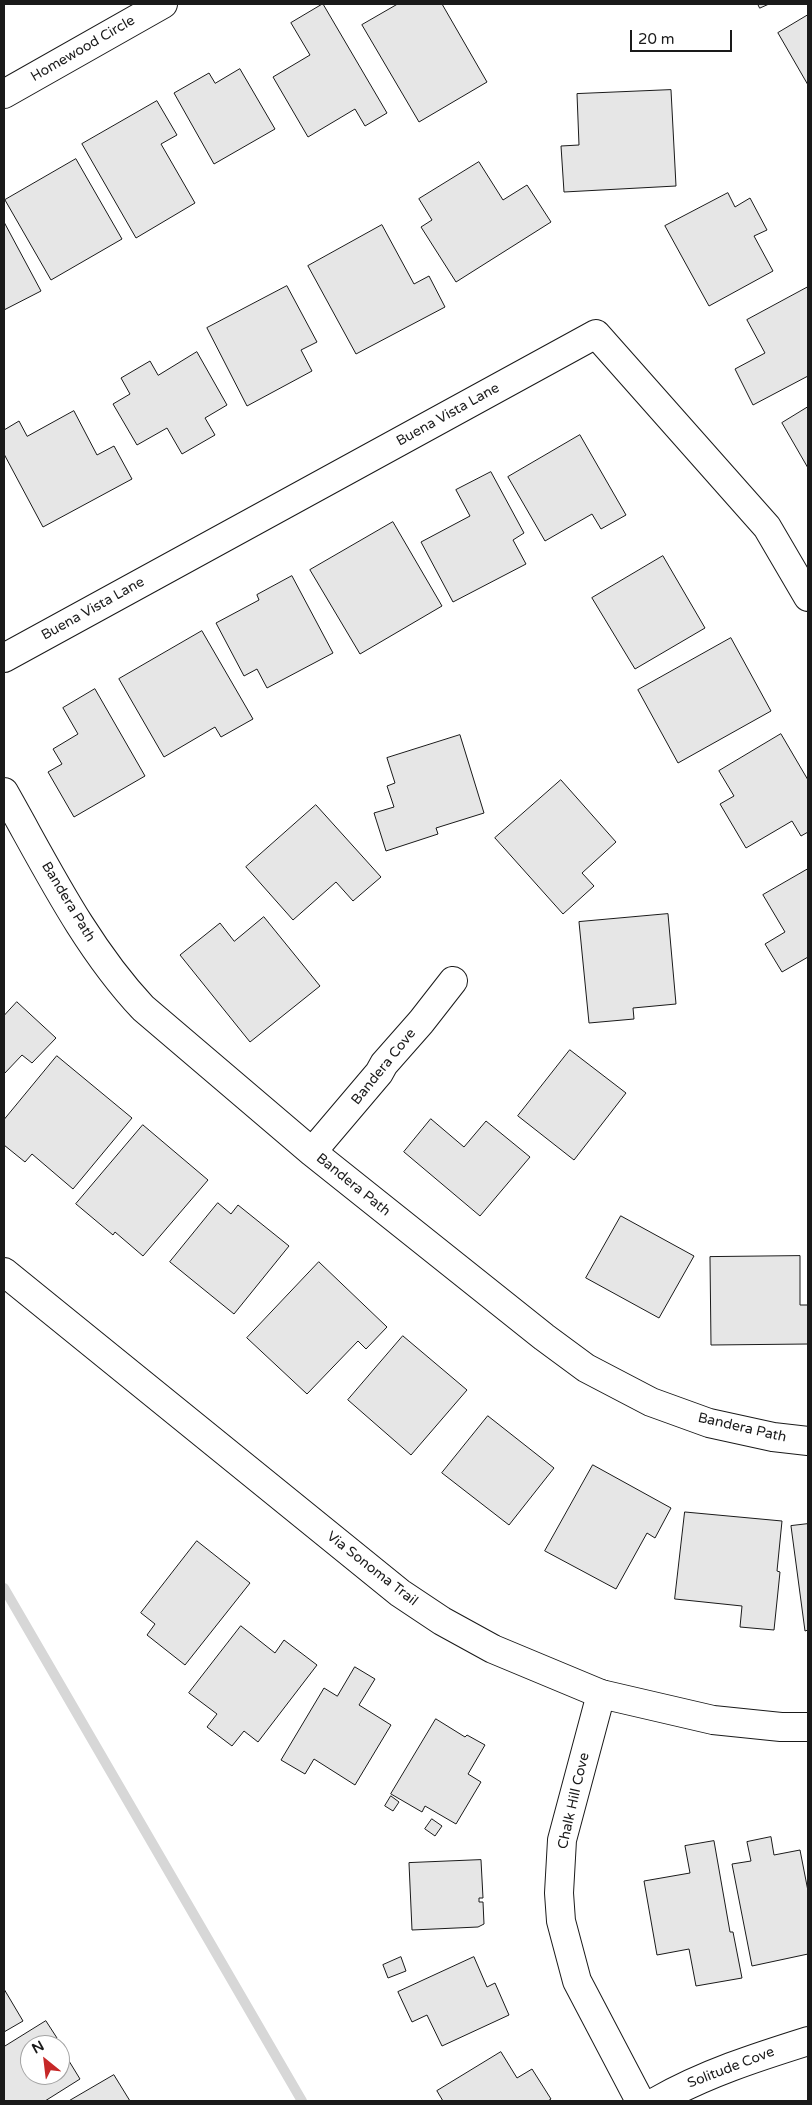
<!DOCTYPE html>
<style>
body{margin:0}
#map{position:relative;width:812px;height:2105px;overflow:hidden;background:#fff;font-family:"Varela Round",sans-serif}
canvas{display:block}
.frame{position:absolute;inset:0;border:5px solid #1a1a1a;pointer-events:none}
.north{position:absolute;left:20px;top:2035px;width:50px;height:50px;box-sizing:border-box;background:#fff;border:1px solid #a3a3a3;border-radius:50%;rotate:331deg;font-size:14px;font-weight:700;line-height:20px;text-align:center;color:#1a1a1a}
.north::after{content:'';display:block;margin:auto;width:18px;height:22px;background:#c62828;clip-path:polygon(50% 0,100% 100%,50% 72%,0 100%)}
.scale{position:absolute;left:630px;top:30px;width:102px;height:22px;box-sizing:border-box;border:2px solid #1a1a1a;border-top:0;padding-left:6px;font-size:15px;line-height:18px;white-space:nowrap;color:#1a1a1a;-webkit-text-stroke:4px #fff;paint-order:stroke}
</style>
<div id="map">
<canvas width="812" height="2105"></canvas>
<div class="frame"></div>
<div class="north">N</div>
<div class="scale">20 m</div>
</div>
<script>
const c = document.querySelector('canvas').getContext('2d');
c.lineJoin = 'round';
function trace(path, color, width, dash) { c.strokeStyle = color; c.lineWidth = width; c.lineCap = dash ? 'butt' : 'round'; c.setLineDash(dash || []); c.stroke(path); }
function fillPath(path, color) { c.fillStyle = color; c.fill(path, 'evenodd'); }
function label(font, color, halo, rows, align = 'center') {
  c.font = font + ' "Varela Round",sans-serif'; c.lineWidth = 4; c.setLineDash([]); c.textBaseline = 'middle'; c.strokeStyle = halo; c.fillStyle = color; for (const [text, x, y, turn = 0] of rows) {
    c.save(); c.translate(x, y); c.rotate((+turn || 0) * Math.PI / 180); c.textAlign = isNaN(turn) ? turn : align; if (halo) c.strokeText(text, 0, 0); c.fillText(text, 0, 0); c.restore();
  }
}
trace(new Path2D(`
 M4,1588l298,513`), '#d7d7d7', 10);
const building = new Path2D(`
 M323,4l64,109 -22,13 -10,-17 -47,28 -35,-60 37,-22 -19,-32z
 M398,4h44l45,78 -68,40 -57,-97z
 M758,4h11l-9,4z
 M808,15v70l-30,-52z
 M240,69l35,60 -61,35 -40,-71 35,-20 6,10z
 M671,90l5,96 -112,6 -3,-46 18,-1 -2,-51z
 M157,101l20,34 -16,9 34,59 -59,35 -54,-94z
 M76,159l46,80 -71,41 -46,-80z
 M479,162l24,38 24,-15 24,37 -95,60 -35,-55 11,-7 -13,-21z
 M728,193l7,14 15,-9 17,32 -13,6 19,35 -64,35 -44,-80z
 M4,222l37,69 -37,19z
 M382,225l32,59 15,-8 16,31 -89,47 -48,-88z
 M287,286l30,56 -16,8 11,21 -65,35 -40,-78z
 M808,287v89l-55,29 -18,-36 30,-16 -18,-33z
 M197,352l30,53 -22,13 10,17 -33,19 -15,-26 -30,17 -24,-41 17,-10 -9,-16 29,-17 8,14z
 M808,407v61l-26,-45z
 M74,411l23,44 17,-9 18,33 -89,48 -39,-73v-24l15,-9 8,15z
 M580,435l46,80 -25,14 -9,-15 -47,27 -37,-64z
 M491,472l33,61 -11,7 13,24 -73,38 -32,-60 49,-26 -14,-26z
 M393,522l49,84 -82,48 -50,-84z
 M663,556l42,72 -70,41 -43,-71z
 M292,576l41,77 -66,35 -10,-19 -13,7 -28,-53 43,-23 -2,-5z
 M202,631l51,88 -32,18 -6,-10 -51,30 -45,-78z
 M731,638l40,73 -93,52 -40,-73z
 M95,689l50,87 -71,41 -26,-45 14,-8 -9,-15 25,-15 -15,-26z
 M781,734l27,46v52l-7,4 -9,-15 -46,27 -26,-44 14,-8 -15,-25z
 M460,735l24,78 -48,15 2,6 -52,17 -12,-38 20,-6 -7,-21 8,-3 -8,-25z
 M561,780l55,62 -34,31 12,13 -31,28 -68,-76z
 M316,805l65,72 -28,24 -17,-19 -43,38 -47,-53z
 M808,869v88l-26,15 -17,-28 20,-12 -22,-37z
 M668,914l8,90 -43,4 1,11 -45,4 -10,-101z
 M264,917l56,69 -70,56 -70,-87 40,-32 14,18z
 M17,1002l39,36 -24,25 -10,-8 -18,19v-58z
 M570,1050l56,43 -52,67 -56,-44z
 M57,1056l75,62 -59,71 -41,-35 -7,8 -21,-17v-25z
 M431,1119l33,28 22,-26 44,36 -50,59 -76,-64z
 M143,1125l65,55 -65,76 -28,-24 -2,3 -37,-31z
 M218,1203l13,11 7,-9 51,41 -55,68 -64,-52z
 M621,1216l73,40 -35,62 -73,-40z
 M800,1256v49h8v39l-97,1 -1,-88z
 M319,1262l68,65 -21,22 -8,-8 -51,53 -60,-56z
 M403,1336l64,54 -56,65 -63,-55z
 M488,1416l66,52 -45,57 -67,-52z
 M593,1465l78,43 -16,30 -8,-5 -31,56 -71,-38z
 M685,1512l97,9 -5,50 3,1 -6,58 -34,-3 2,-21 -67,-7z
 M808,1524v106l-3,1 -14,-105z
 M197,1541l53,42 -65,82 -38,-30 8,-11 -14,-11z
 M241,1626l34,27 9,-13 33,25 -59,77 -14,-11 -12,15 -25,-19 10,-13 -28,-21z
 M355,1667l20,12 -16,26 32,20 -36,60 -41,-26 -9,15 -24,-14 43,-72 13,8z
 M436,1719l29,18 2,-2 18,10 -17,29 13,8 -25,42 -31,-18 -3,6 -31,-18z
 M391,1796l8,6 -6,9 -8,-5z
 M432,1819l10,7 -7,10 -10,-7z
 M771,1837l3,18 26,-5 8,41v63l-56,12 -20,-102 19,-3 -4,-19z
 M714,1841l16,91h3l9,46 -46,8 -7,-37 -32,6 -13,-74 46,-8 -5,-27z
 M481,1860l2,38h-4v4h4l1,22 -6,3 -66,3 -3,-67z
 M401,1957l5,14 -18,7 -5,-13z
 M474,1957l13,30 8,-4 14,32 -67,31 -15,-31 -15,7 -14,-30z
 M4,1989l19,32 -19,11z
 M46,2021l11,17 -6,3 3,4h-24v30h30v-20l6,9 3,-3 11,18 -35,22h-41v-54z
 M501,2052l16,26 15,-9 19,30 -3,2h-105l-6,-10z
 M114,2075l16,26h-61z`);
fillPath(building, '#e6e6e6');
trace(building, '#1a1a1a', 1);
const minor = new Path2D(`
 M4,94l159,-90
 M4,658l592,-324 171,193 41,70
 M4,792c42,74 80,153 139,216l169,144 232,185 42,31 65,34 58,21 64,14 35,4
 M312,1152l67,-79 5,-9 37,-42 32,-41
 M601,1694l-39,146 -3,53 2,28 16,60 63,120
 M657,2101c47,-27 100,-44 151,-60`);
const tertiary = new Path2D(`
 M4,1272l396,321 42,28 51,28 108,45 112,26 68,7h27`);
trace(minor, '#1a1a1a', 30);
trace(tertiary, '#1a1a1a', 30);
trace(minor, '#fff', 28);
trace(tertiary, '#fff', 28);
label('14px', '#1a1a1a', '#fff', [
 ["Homewood Circle",83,49,-30],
 ["Buena Vista Lane",448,415,-29],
 ["Buena Vista Lane",93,609,-29],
 ["Bandera Path",68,902,59],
 ["Bandera Cove",384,1067,-51],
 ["Bandera Path",353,1185,39],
 ["Bandera Path",742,1428,13],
 ["Via Sonoma Trail",372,1569,38],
 ["Chalk Hill Cove",574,1801,-77],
 ["Solitude Cove",731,2068,-21]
]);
</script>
